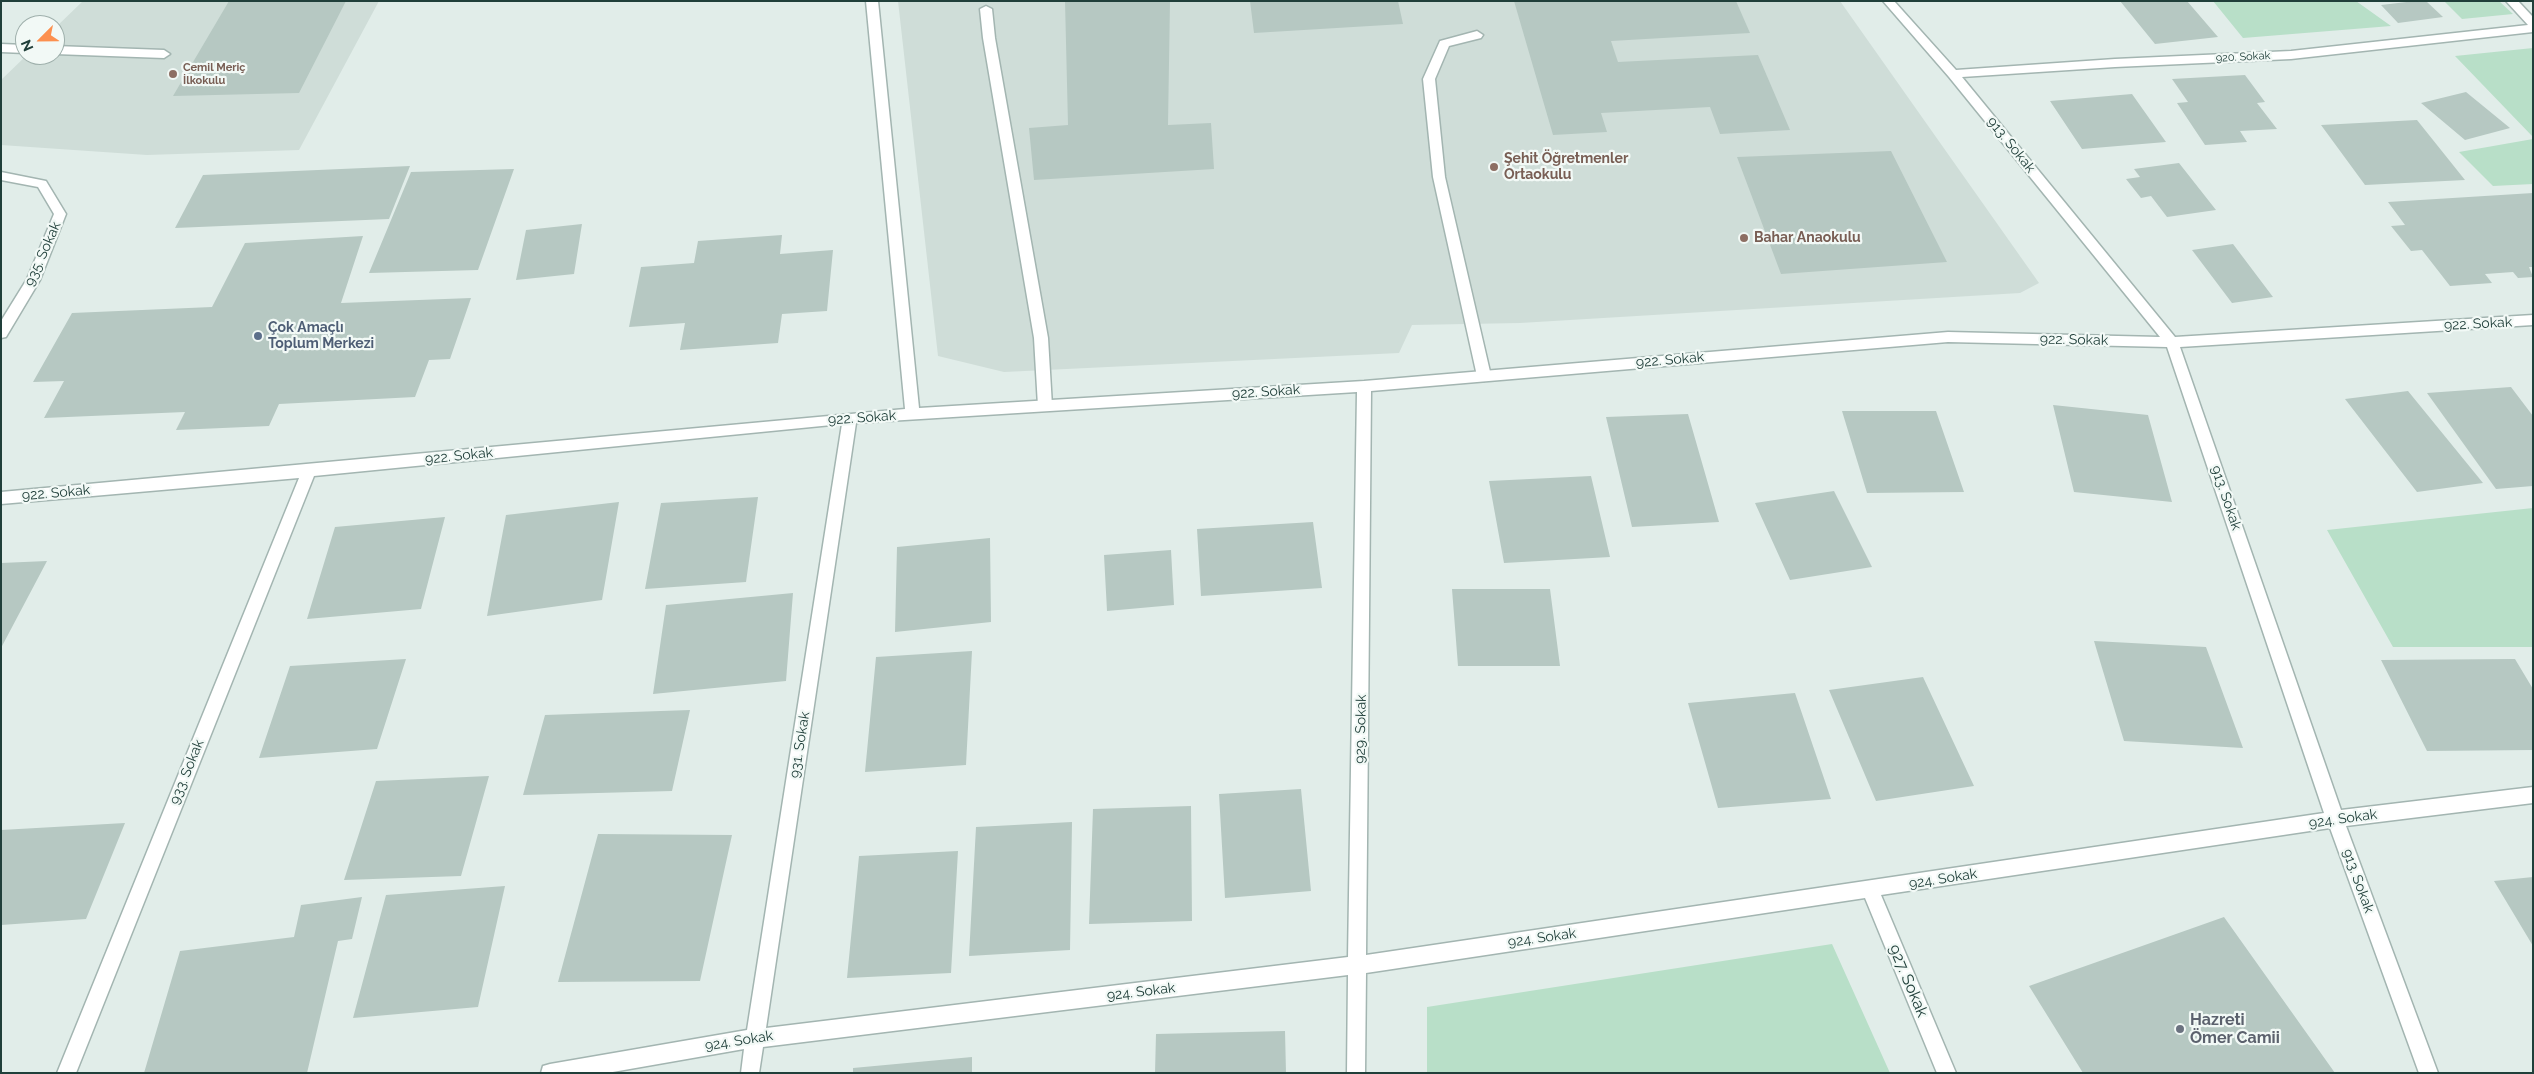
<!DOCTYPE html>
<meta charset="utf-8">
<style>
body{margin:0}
#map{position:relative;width:2534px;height:1074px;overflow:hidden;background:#e1ede9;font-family:Raleway,sans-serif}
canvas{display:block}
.frame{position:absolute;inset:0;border:2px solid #203f3a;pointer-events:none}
.north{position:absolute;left:15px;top:15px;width:50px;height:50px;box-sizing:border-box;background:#f2f9f6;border:1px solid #9eafab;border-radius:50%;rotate:247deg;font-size:14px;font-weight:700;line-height:20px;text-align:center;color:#203f3a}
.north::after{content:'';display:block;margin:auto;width:18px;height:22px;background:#fc904f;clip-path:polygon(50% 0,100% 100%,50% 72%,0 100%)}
</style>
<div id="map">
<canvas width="2534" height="1074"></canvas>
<div class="frame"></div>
<div class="north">N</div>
</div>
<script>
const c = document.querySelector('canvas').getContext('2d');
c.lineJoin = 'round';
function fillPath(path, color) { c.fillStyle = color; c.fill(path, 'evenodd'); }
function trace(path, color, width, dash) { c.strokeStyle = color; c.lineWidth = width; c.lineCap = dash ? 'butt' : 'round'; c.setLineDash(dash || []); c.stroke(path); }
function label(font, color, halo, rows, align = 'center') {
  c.font = font + ' Raleway,sans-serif'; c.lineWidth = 4.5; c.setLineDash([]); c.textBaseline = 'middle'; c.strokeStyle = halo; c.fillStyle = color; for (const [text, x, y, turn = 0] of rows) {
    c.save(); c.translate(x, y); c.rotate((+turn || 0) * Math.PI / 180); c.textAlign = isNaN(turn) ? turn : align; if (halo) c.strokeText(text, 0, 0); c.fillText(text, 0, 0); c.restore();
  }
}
fillPath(new Path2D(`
 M83,1h296l-80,149 -152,5 -146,-10v-65l26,-25h28v-27z
 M898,1h942l199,282 -19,10 -500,30 -108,2 -13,28 -395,19 -66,-16z`), '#cfddd8');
fillPath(new Path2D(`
 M2213,1h143l35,25 -148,12z
 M2444,1h55l14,13 -51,5z
 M2533,48v89l-78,-81z
 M2533,139v45l-40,2 -34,-34z
 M2533,508v139h-140l-66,-117z
 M1832,944l58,129h-463v-66z`), '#b8dfc8');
fillPath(new Path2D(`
 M229,1h117l-47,92 -126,3z
 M1065,1h105l-2,124 43,-2 3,46 -180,11 -5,-52 39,-3z
 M1250,1h148l5,23 -149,9z
 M1514,1h222l14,32 -139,8 7,21 140,-7 32,75 -70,4 -10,-27 -109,6 6,19 -54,3z
 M2120,1h67l31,36 -63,7z
 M2415,1h11l17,16 -45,6 -17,-18z
 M2245,75l20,27 -8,1 20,26 -37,2 7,11 -42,3 -28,-42 11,-1 -16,-23z
 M2466,92l44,36 -45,12 -44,-37z
 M2132,94l34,48 -84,7 -32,-48z
 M2417,120l48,60 -100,5 -44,-60z
 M1891,151l56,111 -166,12 -44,-117z
 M2179,163l37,47 -49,7 -16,-21 -10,2 -15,-19 14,-2 -6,-8z
 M410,166l-21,53 -214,9 28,-53z
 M514,169l-36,101 -109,3 42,-101z
 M2533,193v74h-4l4,10 -15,1 -5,-6 -28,2 7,9 -42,3 -28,-36 -11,1 -20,-25 14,-1 -17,-23z
 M582,224l-8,50 -58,6 10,-50z
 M782,235l-2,19 53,-4 -6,61 -45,3 -4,29 -98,7 5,-27 -56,4 12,-60 53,-4 4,-22z
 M363,236l-22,67 130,-5 -21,61 -21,1 -14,37 -136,7 -10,22 -93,4 9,-18 -141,6 20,-37 -31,1 39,-69 140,-6 33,-64z
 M2233,244l40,53 -41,6 -40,-53z
 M2511,387l22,29v70l-37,3 -69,-96z
 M2408,391l75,92 -66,9 -72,-93z
 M2053,405l95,10 24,87 -98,-10z
 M1842,411h94l28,81 -97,1z
 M1688,414l31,108 -87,5 -26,-110z
 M1591,476l19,81 -106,6 -15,-82z
 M1834,491l38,76 -82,13 -35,-77z
 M758,497l-12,85 -101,7 16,-86z
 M619,502l-17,98 -115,16 19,-101z
 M445,517l-24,92 -114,10 28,-92z
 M1313,522l9,66 -121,8 -4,-67z
 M990,538l1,84 -96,10 2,-85z
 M1171,550l3,55 -67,6 -3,-56z
 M47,561l-46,87v-85z
 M1452,589h98l10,77h-102z
 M793,593l-7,88 -133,13 13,-89z
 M2094,641l112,6 37,101 -119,-7z
 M972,651l-6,114 -101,7 11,-115z
 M406,659l-29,90 -118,9 31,-92z
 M2515,659l18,30v61l-106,1 -46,-91z
 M1923,677l51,109 -98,15 -47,-111z
 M1795,693l36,106 -113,9 -30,-105z
 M690,710l-18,81 -149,4 22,-80z
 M489,776l-28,100 -117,4 32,-99z
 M1301,789l10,102 -86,7 -6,-104z
 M1191,806l1,115 -103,3 4,-115z
 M1072,822l-2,128 -101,6 7,-129z
 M125,823l-39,96 -85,6v-95z
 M598,834l134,1 -32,146 -142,1z
 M958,851l-7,122 -104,5 12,-122z
 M2533,877v69l-39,-65z
 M505,886l-27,121 -125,11 33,-123z
 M362,897l-10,42 -14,2 -31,132h-163l36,-122 114,-14 7,-32z
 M2224,917l111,156h-252l-54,-87z
 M1285,1031l1,42h-131l1,-39z
 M972,1057v16h-119v-5z`), '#b6c8c2');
const service = new Path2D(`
 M986,6l6,3 3,29 53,300 4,68 -2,4h-10l-2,-4 -4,-68 -51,-300 -3,-29z
 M1477,31l6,4 -2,3 -32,8 -14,33 10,98 46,199 -7,5 -7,-5 -44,-199 -10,-98 17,-38z
 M1,44l24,1v8l-24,-1z
 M55,46l109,4 6,4 -6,4 -109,-4z`);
const minor = new Path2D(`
 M866,1h12l41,407 445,-27 584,-49 212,5 -211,-260 -66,-76h11l62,69 159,-11 176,-8 237,-26 -22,-24h12l15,16v15l-242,27 -176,8 -153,10 213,260 358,-22v10l-353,22 161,463 192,-23v16l-187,23 92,247h-19l-89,-245 -449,67 75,178h-19l-72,-175 -499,75 -1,100h-18l1,-98 -585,72 -4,26h-18l3,-24 -137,24h-66l2,-7 7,-2 197,-34 95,-606 -528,52 -238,597h-19l242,-595 -298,26v-12l904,-83zM1948,342l219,5 157,466 -958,142 5,-564zM1357,392l-9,565 -582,71 90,-605z
 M1,172l45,9 20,33 -26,66 -34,57 -5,1v-17l26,-42 27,-65 -16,-27 -37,-7z`);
trace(service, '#a3b5b1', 3);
trace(minor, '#a3b5b1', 3);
fillPath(service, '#fff');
fillPath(minor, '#fff');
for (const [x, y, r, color] of [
 [173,74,5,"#8d6e63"],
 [1494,167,5,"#8d6e63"],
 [1744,238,5,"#8d6e63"],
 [258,336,5,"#5c6f8a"],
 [2180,1029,5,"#6b7280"]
]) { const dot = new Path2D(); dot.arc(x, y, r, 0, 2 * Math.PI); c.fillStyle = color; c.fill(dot); trace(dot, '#f2f9f6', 2); }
label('11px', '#203f3a', '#f2f9f6', [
 ["920. Sokak",2243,57,-3]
]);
label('bold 11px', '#785e54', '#f2f9f6', [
 ["Cemil Meriç",183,68],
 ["İlkokulu",183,81]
], 'left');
label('14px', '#203f3a', '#f2f9f6', [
 ["913. Sokak",2011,145,51],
 ["935. Sokak",43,254,-66],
 ["922. Sokak",2478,324,-3],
 ["922. Sokak",2074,340,1],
 ["922. Sokak",1670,360,-5],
 ["922. Sokak",1266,392,-4],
 ["922. Sokak",862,418,-4],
 ["922. Sokak",459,456,-6],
 ["922. Sokak",56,493,-5],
 ["913. Sokak",2226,498,71],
 ["929. Sokak",1361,729,-89],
 ["931. Sokak",800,745,-81],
 ["933. Sokak",187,772,-68],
 ["924. Sokak",2343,819,-8],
 ["924. Sokak",1943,879,-9],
 ["913. Sokak",2358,881,70],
 ["924. Sokak",1542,938,-8],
 ["924. Sokak",1141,992,-7],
 ["924. Sokak",739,1041,-9]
]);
label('bold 14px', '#785e54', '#f2f9f6', [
 ["Şehit Öğretmenler",1504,159],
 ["Ortaokulu",1504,175],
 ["Bahar Anaokulu",1754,238]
], 'left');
label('bold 14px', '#4e5e75', '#f2f9f6', [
 ["Çok Amaçlı",268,328],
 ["Toplum Merkezi",268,344]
], 'left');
label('16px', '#203f3a', '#f2f9f6', [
 ["927. Sokak",1908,981,67]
]);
label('bold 16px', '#5b616d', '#f2f9f6', [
 ["Hazreti",2190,1020],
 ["Ömer Camii",2190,1038]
], 'left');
</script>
